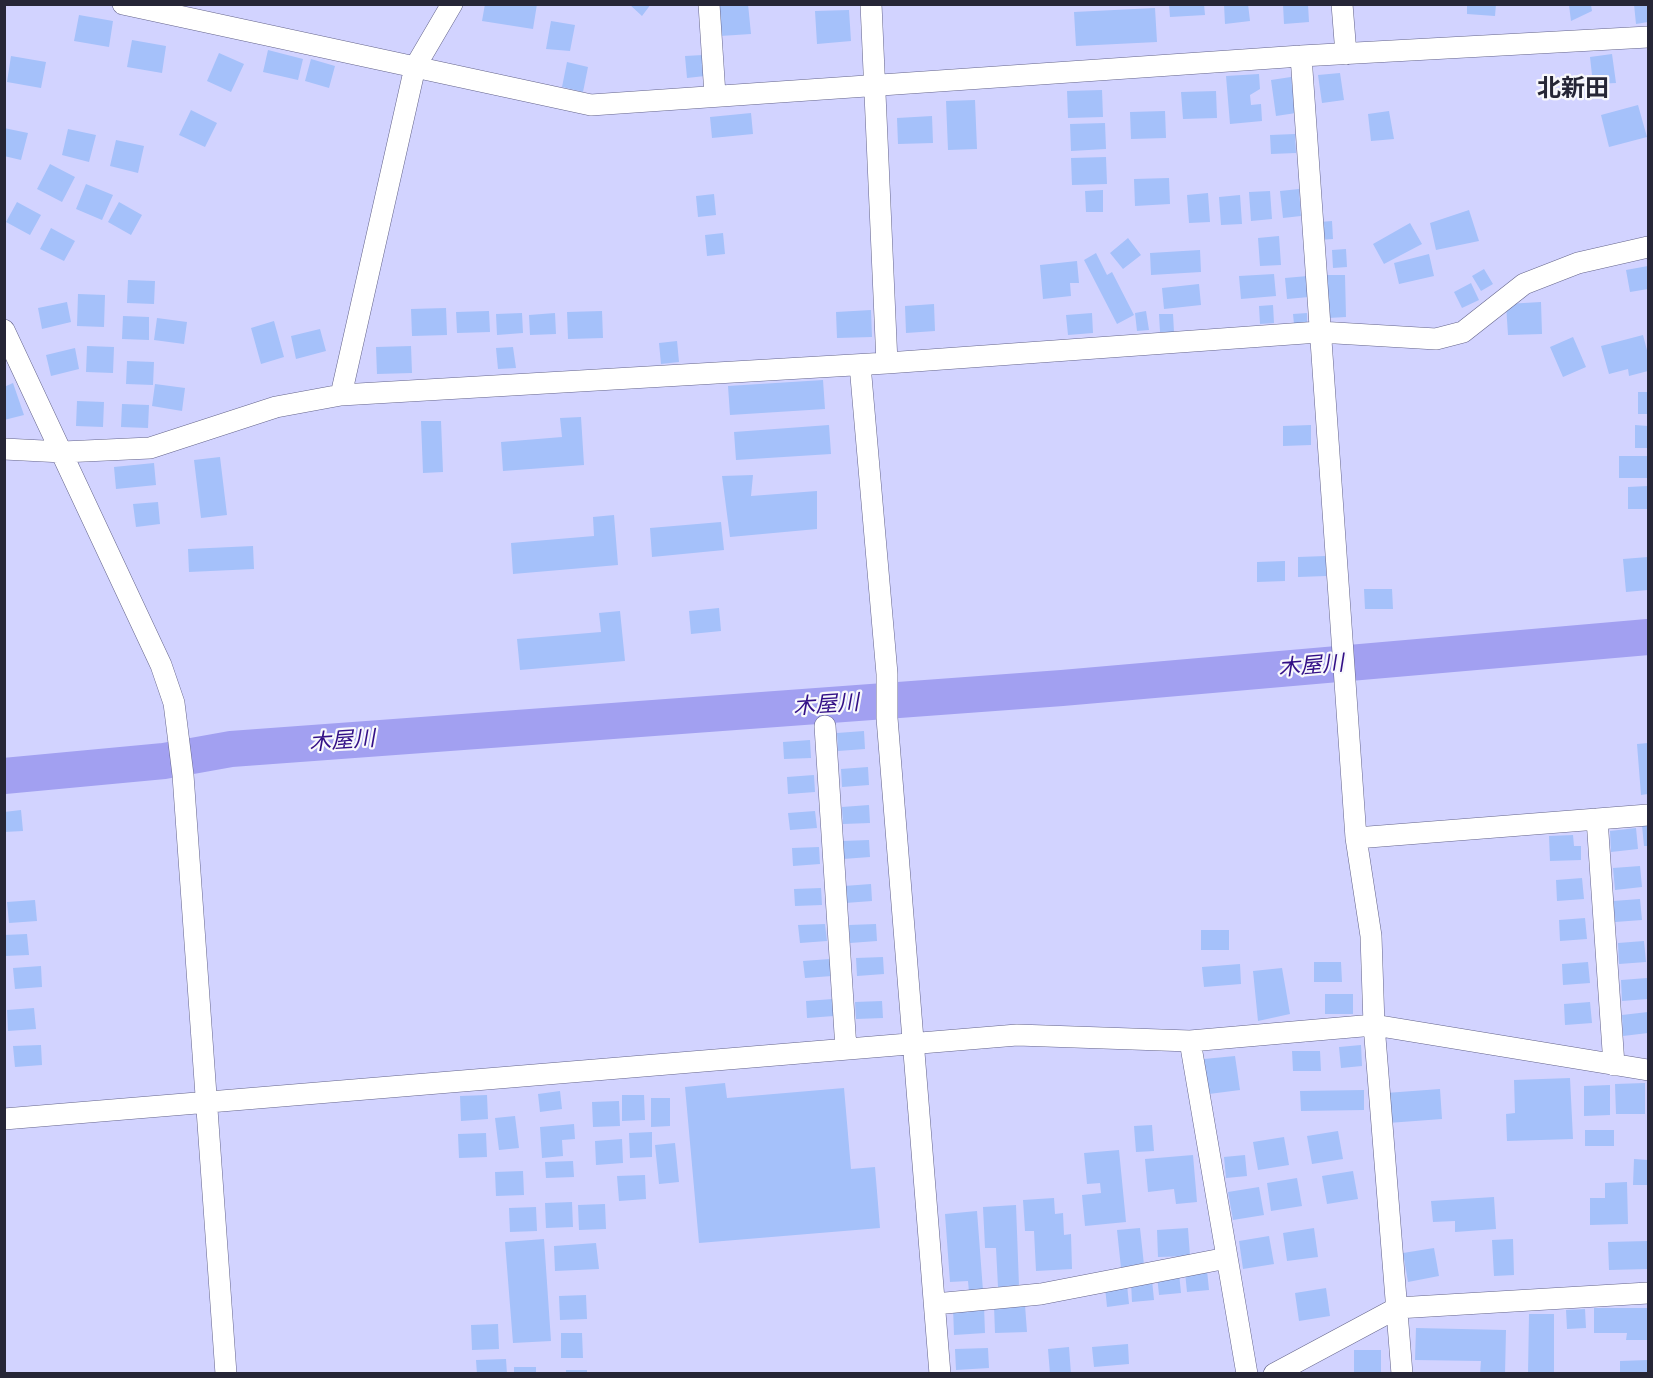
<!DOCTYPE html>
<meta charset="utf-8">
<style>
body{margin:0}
#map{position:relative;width:1653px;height:1378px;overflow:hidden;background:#d2d3ff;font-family:Inter,sans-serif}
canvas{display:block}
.frame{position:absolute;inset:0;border:6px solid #262636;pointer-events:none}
</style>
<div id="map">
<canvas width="1653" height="1378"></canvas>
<div class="frame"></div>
</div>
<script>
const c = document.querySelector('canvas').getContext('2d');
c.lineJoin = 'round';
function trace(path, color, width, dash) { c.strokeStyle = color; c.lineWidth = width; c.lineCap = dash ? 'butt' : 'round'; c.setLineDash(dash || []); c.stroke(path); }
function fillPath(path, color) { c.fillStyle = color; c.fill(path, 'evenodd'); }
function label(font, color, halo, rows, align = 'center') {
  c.font = font + ' Inter,"Noto Sans JP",sans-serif'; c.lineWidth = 4.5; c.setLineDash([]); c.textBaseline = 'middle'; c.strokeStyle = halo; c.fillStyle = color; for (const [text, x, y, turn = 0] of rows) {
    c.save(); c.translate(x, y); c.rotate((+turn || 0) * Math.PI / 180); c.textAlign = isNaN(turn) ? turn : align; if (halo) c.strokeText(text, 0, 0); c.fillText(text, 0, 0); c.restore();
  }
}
trace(new Path2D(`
 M4,776l160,-15 67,-12 831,-61 586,-51`), '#a2a0f1', 36);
fillPath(new Path2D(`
 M485,4h52l-4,25 -51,-8z
 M629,4h22l-9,12z
 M718,4h30l3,30 -31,2z
 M1169,4h35l1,11 -35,2z
 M1224,4h24l2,17 -25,3z
 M1283,4h25l1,18 -25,2z
 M1467,4h29l-1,12 -28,-2z
 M1634,4h14v18l-12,2z
 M1569,5h22l1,6 -21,10z
 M1155,8l2,34 -81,4 -2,-34z
 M849,10l2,31 -34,3 -2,-33z
 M79,15l34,6 -4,26 -35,-6z
 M551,21l24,4 -5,26 -24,-2z
 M132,40l34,6 -4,27 -35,-6z
 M268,50l35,9 -5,21 -35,-8z
 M219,53l25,11 -13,28 -24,-11z
 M1612,54l4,29 -23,1 -3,-27z
 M703,55l2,21 -18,2 -2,-22z
 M11,56l35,6 -5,26 -34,-6z
 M311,59l24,7 -6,22 -24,-7z
 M567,62l21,5 -5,25 -21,-5z
 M1340,73l4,27 -22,3 -4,-28z
 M1259,74l1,15 -10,6 1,10 10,-1 1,17 -32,3 -4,-48z
 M1291,77l5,36 -20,3 -5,-36z
 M1102,90l1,27 -35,1 -1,-27z
 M1216,91l1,27 -34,1 -2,-27z
 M975,100l2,49 -29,1 -2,-49z
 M1638,105l9,32 -38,10 -8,-32z
 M191,110l26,13 -12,24 -26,-12z
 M1165,111l1,27 -35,1 -1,-27z
 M1389,111l5,28 -23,2 -3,-27z
 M751,113l2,21 -41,4 -2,-21z
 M932,116l1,27 -35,1 -1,-26z
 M1105,123l1,26 -35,2 -1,-27z
 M4,128l24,5 -7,27 -17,-4z
 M68,129l28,6 -7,27 -27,-7z
 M1295,134l1,19 -25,1 -1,-19z
 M116,140l28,6 -6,27 -28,-7z
 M1106,157l1,27 -35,1 -1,-27z
 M50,164l25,13 -13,25 -25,-13z
 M1169,178l1,26 -35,2 -1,-27z
 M86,184l27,11 -11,25 -26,-11z
 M1299,189l2,27 -18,2 -3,-27z
 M1103,190v22h-17l-1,-21z
 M1270,191l2,28 -21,2 -2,-29z
 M1208,193l2,29 -21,1 -2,-28z
 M714,194l2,21 -18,2 -2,-21z
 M1240,195l2,29 -21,1 -2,-28z
 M17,202l24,13 -11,20 -24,-13z
 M119,202l23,13 -11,20 -23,-13z
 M1469,210l10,31 -43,9 -6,-27z
 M1332,221l1,18 -14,1v-18z
 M1410,223l12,21 -38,20 -11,-20z
 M51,228l24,13 -11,20 -24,-12z
 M723,233l2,21 -18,2 -2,-21z
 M1279,236l2,29 -21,1 -2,-28z
 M1128,238l13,17 -18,14 -13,-16z
 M1346,249l1,18 -14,1 -1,-18z
 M1200,250l1,22 -50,3 -1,-22z
 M1096,253l11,22 5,-3 22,43 -17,9 -33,-64z
 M1429,254l5,22 -35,8 -5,-21z
 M1077,261l2,22h-9l1,13 -28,3 -3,-34z
 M1648,266v23l-18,3 -4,-22z
 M1484,269l9,15 -12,7 -9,-15z
 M1274,274l2,22 -35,3 -2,-23z
 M1327,275h18l1,42 -18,1z
 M1308,276l1,21 -22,2 -2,-21z
 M128,280l27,1 -1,23 -27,-1z
 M1471,283l8,17 -17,8 -8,-16z
 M1199,284l2,21 -37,4 -2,-21z
 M78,294l27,1 -1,32 -27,-1z
 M67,302l4,20 -29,7 -4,-21z
 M1541,302l1,32 -34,1 -2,-31z
 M934,304l1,27 -29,2 -1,-27z
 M1273,305l1,18 -14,1 -1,-18z
 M446,308l1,27 -35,1 -1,-27z
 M871,310l1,27 -35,1 -1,-26z
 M489,311l1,21 -33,1 -1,-21z
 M602,311l1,27 -35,1 -1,-27z
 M1146,311l3,19 -12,1 -2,-18z
 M522,313l1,20 -26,2 -1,-21z
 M555,313l1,21 -26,1 -1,-20z
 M1092,313l1,20 -25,2 -2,-20z
 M1307,313v12l-13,-1 -1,-10z
 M1159,314h14l1,18h-14z
 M123,316l26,1v23l-27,-1z
 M157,318l30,4 -3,22 -30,-4z
 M274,321l10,36 -23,7 -10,-36z
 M320,329l6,22 -30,8 -5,-23z
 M1643,335l5,19v17l-19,5 -1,-7 -19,5 -8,-28z
 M1573,337l13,30 -23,10 -13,-30z
 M677,341l2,21 -18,2 -2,-21z
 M87,346l27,1 -1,26 -27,-1z
 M411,346l1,27 -35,1 -1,-27z
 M513,347l3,21 -18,1 -2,-21z
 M75,348l4,21 -28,7 -5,-21z
 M127,361l27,1 -1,23 -27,-1z
 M823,380l2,29 -95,6 -2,-29z
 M13,383l11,32 -20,5v-33z
 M155,384l30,4 -3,23 -30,-5z
 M1638,392h10v22h-10z
 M77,401l27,1 -1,25 -27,-1z
 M122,404l27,1 -1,23 -27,-1z
 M581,417l3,48 -81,6 -2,-29 61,-5 -2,-19z
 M421,421h20l2,51 -20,1z
 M829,425l2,29 -95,6 -2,-28z
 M1311,425v20l-28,1v-20z
 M1635,425l13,1v22h-13z
 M1619,456h29v22h-29z
 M220,457l7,58 -26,3 -7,-58z
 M154,463l2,22 -40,4 -2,-22z
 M753,475l-2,21 66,-5v38l-87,8 -8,-61z
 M1648,486v23h-20v-22z
 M158,502l2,22 -24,3 -3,-23z
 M614,515l4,50 -105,9 -2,-31 83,-7 -1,-19z
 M721,522l3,28 -72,7 -2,-29z
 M253,546l1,23 -65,3 -1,-23z
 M1326,556v20l-28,1v-20z
 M1648,557v33l-22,2 -3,-33z
 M1285,561v20l-28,1v-20z
 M1364,589h28l1,20h-28z
 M719,608l2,23 -30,3 -2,-23z
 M620,611l5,50 -105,9 -3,-31 84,-7 -2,-19z
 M864,731l1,18 -27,2 -1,-18z
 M810,740l1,18 -27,1 -1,-17z
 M1648,743v51l-7,1 -4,-51z
 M868,767l1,18 -27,2 -1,-18z
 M814,775l1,17 -27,2 -1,-17z
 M869,805l1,18 -27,1 -1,-17z
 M21,810l2,21 -19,1v-20z
 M815,811l2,17 -27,2 -2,-17z
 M1642,825h6v21h-4z
 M1636,828l2,21 -27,3 -1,-21z
 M1573,835l1,11h7v14l-31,1 -1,-25z
 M869,840l1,17 -27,2 -1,-18z
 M819,847l1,17 -27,2 -1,-18z
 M1640,866l2,21 -27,3 -2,-22z
 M1582,878l2,21 -27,2 -1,-21z
 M871,884l1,17 -27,2 -1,-17z
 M821,888l1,17 -27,1 -1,-17z
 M1640,899l2,21 -27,2 -2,-21z
 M35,900l2,21 -28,2 -2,-21z
 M1585,918l2,21 -27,2 -1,-21z
 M825,924l2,17 -27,2 -2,-18z
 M876,924l1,17 -27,2 -1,-18z
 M1201,930h28v20h-28z
 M27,934l2,21 -25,1v-21z
 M1644,941l2,21 -27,2 -1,-21z
 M883,957l1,17 -27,2 -1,-18z
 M830,959l2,17 -27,2 -2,-17z
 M1314,962h27l1,20h-28z
 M1588,962l2,21 -27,2 -1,-21z
 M1240,964l1,20 -37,3 -2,-20z
 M41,966l1,21 -27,2 -2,-21z
 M1282,968l8,46 -32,7 -5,-50z
 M1647,978l1,21 -26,2 -1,-21z
 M1325,994h28v20h-28z
 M833,999l1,17 -27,2 -1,-17z
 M882,1001l1,17 -27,1 -1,-17z
 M1590,1002l2,21 -27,2 -1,-21z
 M34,1008l2,21 -28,2 -1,-21z
 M1648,1012v21l-25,3 -1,-21z
 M41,1045l1,20 -27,2 -2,-21z
 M1361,1045l1,21 -21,2 -2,-21z
 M1292,1051h28l1,20h-28z
 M1235,1056l5,34 -31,4 -5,-35z
 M1570,1078l3,61 -66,2 -1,-27 9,-1 -1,-33z
 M725,1083l2,15 117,-10 7,81 24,-2 5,61 -181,15 -14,-156z
 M1645,1083v31h-29l-1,-30z
 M1610,1085v30l-26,1v-30z
 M1440,1089l2,30 -54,4 -2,-30z
 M1364,1090v20l-63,1 -1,-20z
 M560,1091l2,18 -22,3 -2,-18z
 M487,1095l1,24 -27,2 -1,-25z
 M622,1095h22l1,25 -23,1z
 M651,1098h19v28l-19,1z
 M619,1101l1,25 -27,1 -1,-25z
 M515,1116l4,32 -20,2 -4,-32z
 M574,1124l1,15 -13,1 1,16 -21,2 -2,-31z
 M1152,1125l2,26 -18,1 -2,-26z
 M1585,1130h29v16h-29z
 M1338,1131l5,28 -31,5 -5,-28z
 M652,1132v25l-22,1 -1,-25z
 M486,1133l1,24 -28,1 -1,-24z
 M1284,1137l5,28 -31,5 -5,-28z
 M622,1139l1,24 -27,2 -1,-24z
 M675,1143l4,39 -20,2 -4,-39z
 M1119,1150l7,72 -41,4 -3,-31 19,-2 -1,-10 -13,1 -3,-31z
 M1193,1155l4,47 -21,2 -2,-15 -26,3 -3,-33z
 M1245,1155l2,21 -21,2 -2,-21z
 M1634,1159l14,1v25h-15z
 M573,1161l1,16 -28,1 -1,-16z
 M523,1171l1,24 -28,1 -1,-24z
 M1353,1171l5,28 -31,5 -5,-28z
 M645,1175l1,24 -27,2 -2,-25z
 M1297,1178l5,28 -31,5 -4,-28z
 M1627,1182l1,42 -38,1v-27h15v-15z
 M1259,1187l5,28 -31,5 -5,-28z
 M1494,1197l2,32 -41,3v-11l-22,1 -2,-21z
 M1054,1198l1,16 8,-1 1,22 7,-1 1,35 -36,2 -2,-40h-9l-2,-31z
 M572,1202l1,25 -27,1 -1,-25z
 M605,1204l1,25 -27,1 -1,-25z
 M1016,1205l3,81 -21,1 -2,-39h-11l-2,-41z
 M536,1207l1,24 -27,1 -1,-24z
 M977,1211l6,80 -14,1 -1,-11 -18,1 -5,-68z
 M1140,1228l4,37 -23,3 -4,-38z
 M1188,1228l2,28 -32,1 -1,-27z
 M1314,1228l4,29 -31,4 -4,-28z
 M1269,1236l5,28 -31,5 -4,-28z
 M544,1239l7,102 -38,2 -8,-101z
 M1513,1239l1,36 -20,1 -2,-36z
 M1648,1241v28l-39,1 -1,-28z
 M596,1243l3,26 -44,2 -1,-25z
 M1434,1248l5,28 -31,6 -5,-29z
 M1207,1270l2,20 -22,2 -2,-20z
 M1179,1273l2,20 -22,2 -2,-20z
 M1152,1280l2,20 -22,2 -1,-20z
 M1127,1285l2,19 -22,3 -2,-20z
 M1326,1288l4,28 -31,5 -4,-28z
 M586,1295l1,24 -27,1 -1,-24z
 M1025,1305l2,27 -32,1 -1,-27z
 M984,1306l1,27 -31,2 -1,-28z
 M1594,1308h53v32h-21l1,-7h-33z
 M1585,1309l1,19 -19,1 -1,-19z
 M1529,1314h25v60h-26z
 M498,1324l1,25 -27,1 -1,-25z
 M1416,1328l90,2 -1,44h-25l1,-13 -66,-1z
 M561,1333h21l1,25h-22z
 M1128,1344l1,20 -35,3 -2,-20z
 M1069,1347l2,27h-21l-2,-25z
 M988,1348l1,20 -33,2 -1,-21z
 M1354,1350h27v23h-27z
 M506,1359l1,15h-30l-1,-14z
 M1648,1360v14h-28v-13z
 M514,1367h22v7h-22z
 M566,1370h21v4h-21z`), '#a5c1fa');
const street = new Path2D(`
 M123,4l468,101 710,-49 347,-19
 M709,4l6,91
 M871,4l16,359
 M1342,4l4,50
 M1301,56l55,782 15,98 3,89 28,349
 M4,330l157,335 13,38 9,72 43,599
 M860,365l27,309v44l53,656
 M341,395l74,-328 37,-63
 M4,449l59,3 87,-4 126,-41 65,-12 546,-32 432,-31 117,7 27,-7 61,-48 54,-21 70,-16
 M825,726l21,323
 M1597,819l17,246
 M1356,838l292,-23
 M1190,1041l57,333
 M4,1119l1013,-84 173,6 184,-16 274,45
 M935,1304l106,-10 186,-36
 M1274,1374l123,-66 251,-15`);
trace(street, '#64648b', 22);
trace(street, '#fff', 21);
label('italic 22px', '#320f86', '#f8f8fc', [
 ["木屋川",1311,666,-5],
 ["木屋川",826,705,-4],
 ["木屋川",342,741,-4]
]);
label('bold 24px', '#262636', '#f8f8fc', [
 ["北新田",1573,89]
]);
</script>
